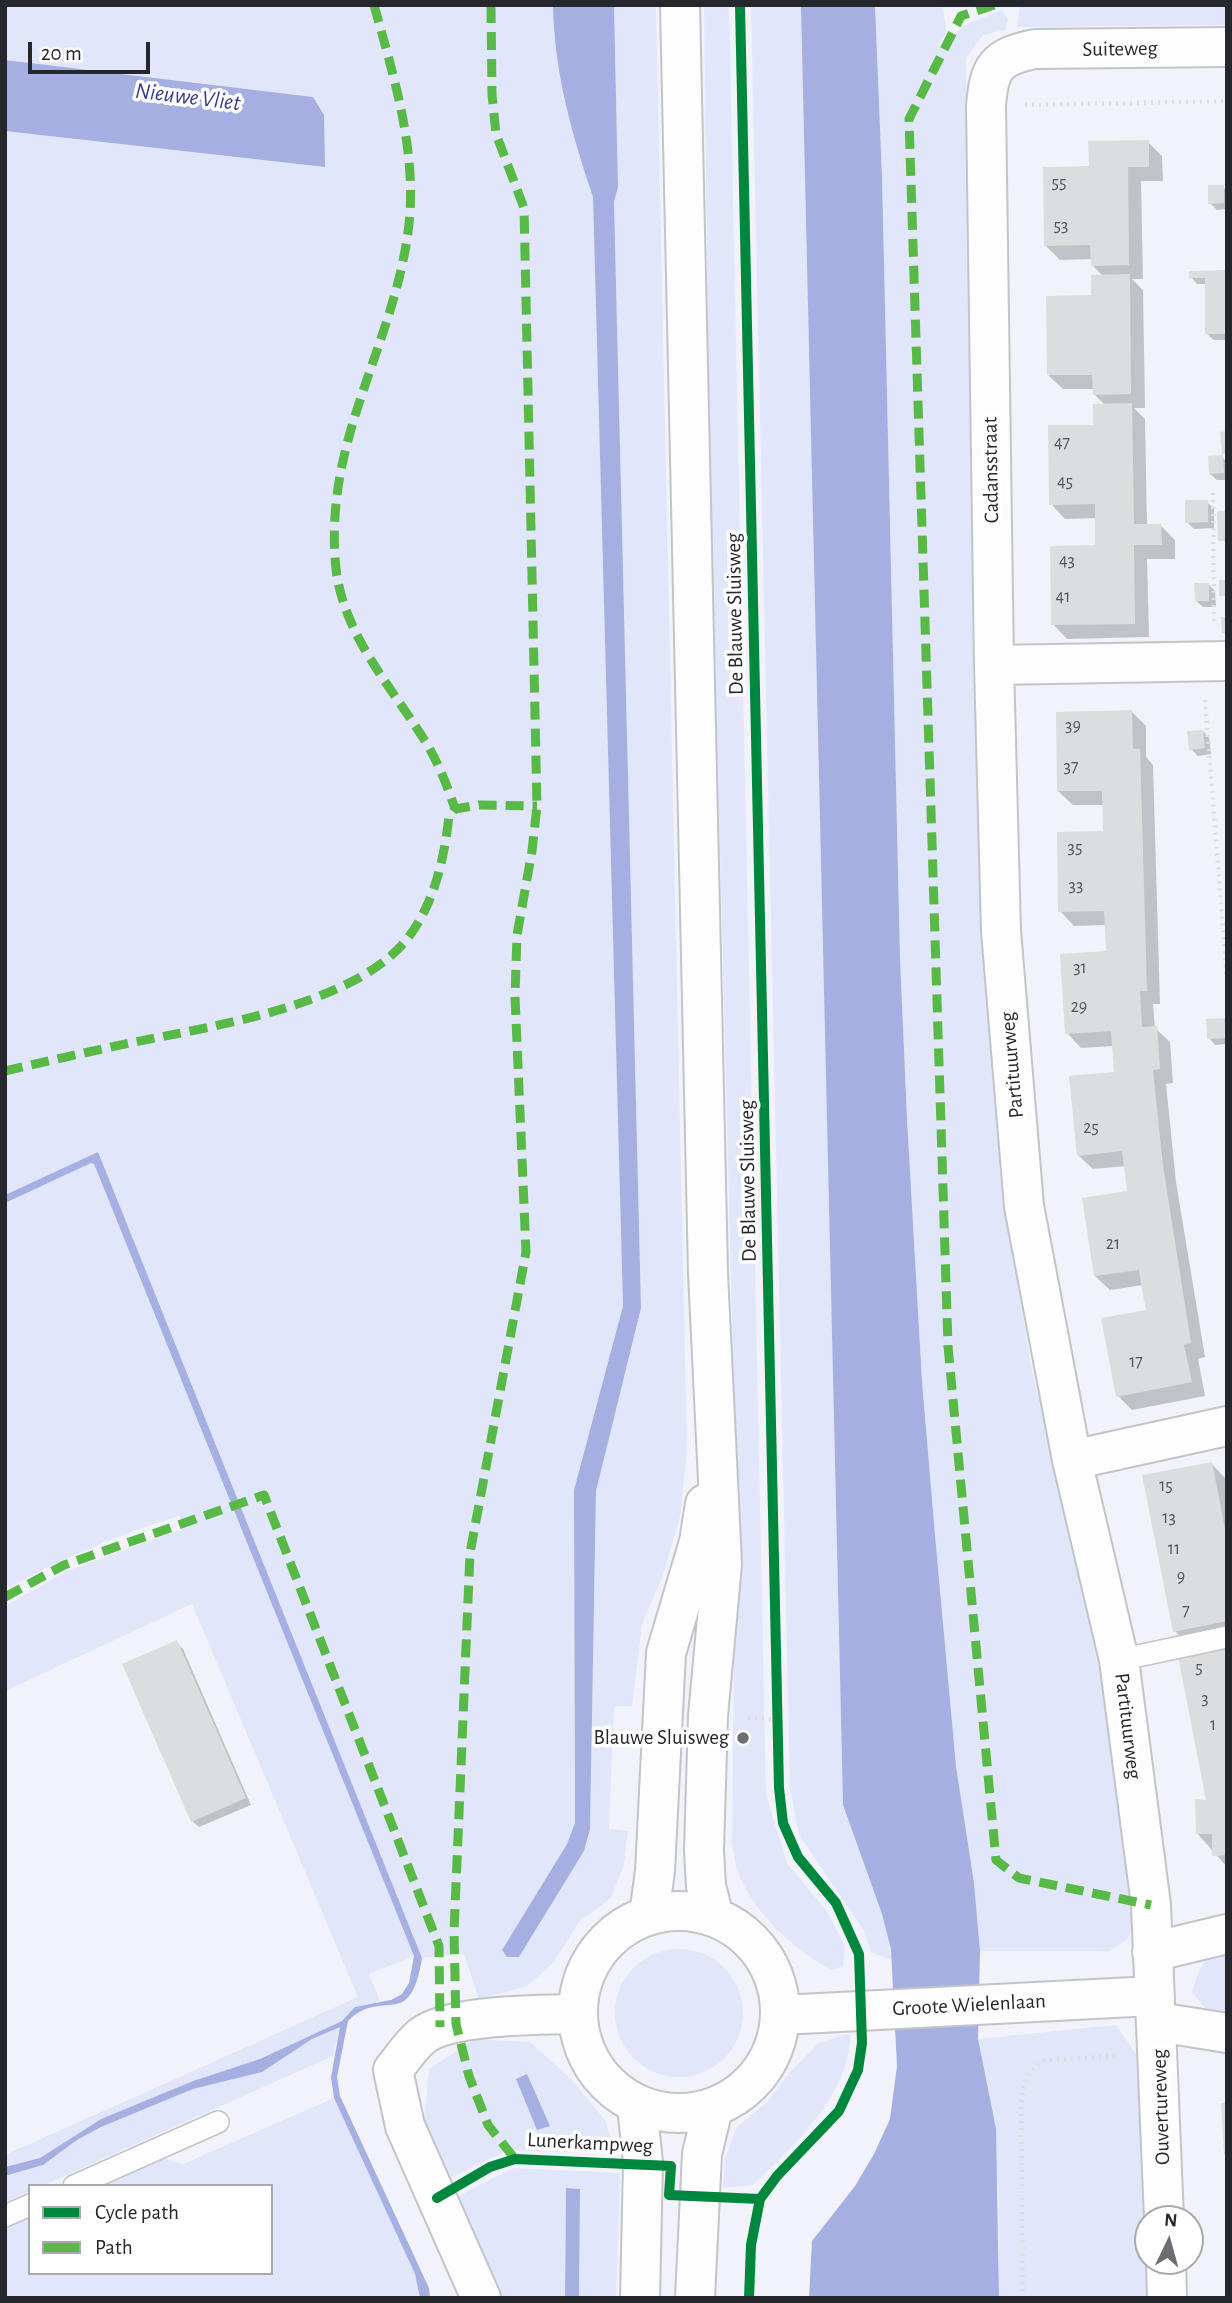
<!DOCTYPE html>
<style>
body{margin:0}
#map{position:relative;width:1232px;height:2303px;overflow:hidden;background:#f2f3fa;font-family:"Alegreya Sans",sans-serif}
canvas{display:block}
.frame{position:absolute;inset:0;border:7px solid #26272c;pointer-events:none}
.legend{position:absolute;left:28px;top:2184px;width:245px;height:91px;box-sizing:border-box;background:#fff;border:2px solid #a8a9ab;margin:0;padding:9px 12px;list-style:none;font-size:21px;color:#26272c}
.legend li{display:flex;align-items:center;gap:14px;height:35px}
.legend b{width:35px;border:2px solid #a8a9ab}
.north{position:absolute;left:1134px;top:2205px;width:70px;height:70px;box-sizing:border-box;background:#fff;border:2px solid #a8a9ab;border-radius:50%;rotate:5deg;font-size:19px;font-weight:700;line-height:28px;text-align:center;color:#26272c}
.north::after{content:'';display:block;margin:auto;width:24px;height:32px;background:#6d6e74;clip-path:polygon(50% 0,100% 100%,50% 72%,0 100%)}
.scale{position:absolute;left:28px;top:42px;width:122px;height:32px;box-sizing:border-box;border:4px solid #26272c;border-top:0;padding-left:9px;font-size:21px;line-height:24px;white-space:nowrap;color:#26272c;-webkit-text-stroke:5px #fff;paint-order:stroke}
</style>
<div id="map">
<canvas width="1232" height="2303"></canvas>
<div class="frame"></div>
<ul class="legend">
<li><b style="height:9px;background:#00873e"></b>Cycle path</li>
<li><b style="height:9px;background:#58b947"></b>Path</li>
</ul>
<div class="north">N</div>
<div class="scale">20 m</div>
</div>
<script>
const c = document.querySelector('canvas').getContext('2d');
c.lineJoin = 'round';
function fillPath(path, color) { c.fillStyle = color; c.fill(path, 'evenodd'); }
function trace(path, color, width, dash) { c.strokeStyle = color; c.lineWidth = width; c.lineCap = dash ? 'butt' : 'round'; c.setLineDash(dash || []); c.stroke(path); }
function label(font, color, halo, rows, align = 'center') {
  c.font = font + ' "Alegreya Sans",sans-serif'; c.lineWidth = 7; c.setLineDash([]); c.textBaseline = 'middle'; c.strokeStyle = halo; c.fillStyle = color; for (const [text, x, y, turn = 0] of rows) {
    c.save(); c.translate(x, y); c.rotate((+turn || 0) * Math.PI / 180); c.textAlign = isNaN(turn) ? turn : align; if (halo) c.strokeText(text, 0, 0); c.fillText(text, 0, 0); c.restore();
  }
}
fillPath(new Path2D(`
 M5,5h548c1,67 19,130 40,192l30,1109 -49,184 1,333 -8,21 -65,106 17,7 65,-106 6,-22 6,-338 45,-183 -27,-1106 4,-15 -4,-182h42l31,1445 -7,67 -17,58 -21,49 -10,82h-18l-5,123 19,2 -4,33 -13,34 -32,24 -25,40 -27,24 -48,14 -15,-46 -42,4 -324,-805 -93,42v-1064l319,36v-52l-11,-18 -308,-37z
 M704,5h25l37,1790 21,68 39,47 19,36 -2,21 -11,3c-36,-18 -77,-56 -93,-95 -4,-10 -5,-22 -7,-32l4,-368 -27,-1054z
 M751,5h51l41,1800 39,109 10,46 -20,-7 -9,-24 -64,-94 -9,-46z
 M875,5h68l3,27 -8,14 29,-22 35,-14 6,9 -3,11 -22,5 -17,23 17,904 24,256 24,148 66,291 17,92 21,174 -8,17 -18,11h-129l-6,-68 -18,-117 -21,-231 -13,-154 -15,-262 -7,-161 -18,-781z
 M1020,5h207v20l-210,2z
 M91,1163l3,1 320,792 -45,18 11,27 -25,6 -13,14 -82,38 -67,22 -92,38 -61,39 -35,9v-12l353,-158 -166,-393 -187,87v-85l62,-35 118,-43 -6,-12c-61,19 -118,42 -174,74v-387z
 M1227,1948v68l-17,-2 -18,-22c5,-19 13,-40 35,-44z
 M615 2013a64 64 0 1 1 128 0a64 64 0 1 1-128 0Z
 M1116,2025l24,35 7,146v92h-148v-103l-21,-156z
 M340,2027l-7,29 -291,130h-12v5l-25,11v-26l38,-11 34,-25 24,-13 92,-38 69,-17 50,-33z
 M848,2034l3,1c-4,63 -56,109 -98,150l-30,3 2,-30 12,-31 30,-25 24,-31 28,-28z
 M475,2039l55,3 42,38 33,40 11,34 -107,-4 -64,30 -21,-54 5,-57z
 M334,2098l81,176 5,24h-415v-73l25,-11v59h241v-87h-179l70,-32 8,7 13,3z
 M513,2168l107,5 -4,125h-37l1,-109 -14,-1 -1,110h-64l-44,-101z`), '#e2e6fa');
fillPath(new Path2D(`
 M553,5h61l4,182 -4,15 27,1106 -45,183 -6,338 -6,22 -65,106h-12l-5,-7 65,-106 8,-21 -1,-333 49,-184 -30,-1109c-21,-62 -39,-125 -40,-192z
 M801,5h74l7,172 18,781 7,161 15,262 13,154 21,231 18,117 6,68 -2,88 18,90 3,169h-190l3,-57 43,-55 19,-32 16,-35 7,-53 -6,-116 -9,-36 -39,-109z
 M5,60l308,37 11,18 1,52 -320,-36z
 M98,1152l324,806c-12,75 -39,28 -74,63l-11,56 3,19 89,192 1,10h-10l-5,-24 -81,-176 -3,-21 9,-50 -28,12 -50,33 -69,17 -92,38 -24,13 -34,25 -38,11v-9l35,-9 61,-39 92,-38 67,-22 82,-38 13,-14 36,-7 11,-6 7,-11 5,-27 -320,-792 -3,-1 -86,40v-8z
 M527,2074l23,52 -13,4 -21,-51z
 M566,2188l14,1 -1,109h-14z`), '#a6afe2');
fillPath(new Path2D(`
 M1148,142l14,14 1,25h-22l2,98h-11l11,11 2,118h-11l11,11 2,107h14l14,14v19h-28l2,78 -82,2 -14,-15 44,-78v-28l-32,1 -14,-15 55,-98 -12,-12v-5h-31l-15,-14 56,-98 -12,-12v-6l-32,1 -14,-14 45,-78z
 M1223,187l4,4v18l-10,1 -7,-7z
 M1224,272l3,68h-13l-7,-6 -1,-50h-9l-6,-7z
 M1222,457l5,5v18h-10l-7,-6z
 M1207,502l7,7v19l-20,1 -7,-7z
 M1209,585l6,6 1,16h-13l-7,-6z
 M1132,712l14,14v31l7,8 7,239h-7l2,24 15,14 3,41 -7,1 10,98 29,175 -7,2 7,37 -73,14 -14,-14 30,-85 -5,-26 -33,5 -15,-14 34,-84 -3,-26 -33,3 -15,-14 38,-81 -3,-28 -32,2 -14,-15 41,-80 -2,-28 -32,1 -14,-15 45,-78 -1,-28h-31l-15,-14z
 M1203,731l6,7 2,16 -13,2 -7,-7z
 M1227,1020v24l-12,1 -6,-7z
 M1211,1463l14,15 2,7v152l-38,8 -14,-14z
 M176,1642l7,7 68,156 -52,22 -7,-6z
 M1227,1648v219l-30,-34 11,-32z`), '#0003');
fillPath(new Path2D(`
 M1149,140v27h-21l1,98 -38,1 -1,-21 -46,1 -1,-79 46,-1 -1,-25z
 M1208,185h16v18l-16,1z
 M1225,270l1,64h-21v-56h-16v-7z
 M1130,274l1,120 -38,1 -1,-20h-45l-1,-79 45,-1v-20z
 M1132,403l2,121h27l1,21h-28l1,79 -84,1 -1,-79 45,-1v-41l-46,1 -1,-80h45v-21z
 M1227,431v22l-5,1 -2,-22z
 M1223,455l1,18 -15,1 -1,-18z
 M1185,500h23v22l-23,1z
 M1217,511h10v30h-9z
 M1219,580h8v16h-8z
 M1194,583h15v18h-14z
 M1221,617h6v16h-5z
 M1132,710l1,39h7l7,242h-7l2,36 15,-1 3,43 -7,1 10,96 28,177 -7,2 8,37 -76,15 -15,-79 45,-8 -4,-20 -3,-20 -45,6 -12,-78 45,-7 -5,-40 -45,5 -8,-80 45,-4 -3,-41 -46,3 -5,-80 46,-3 -2,-40 -46,1 -1,-80 46,-1 -1,-40h-45l-1,-79z
 M1203,730l2,18 -16,2 -2,-19z
 M1227,1018v20l-20,1 -1,-20z
 M1212,1462l15,77v82l-54,11 -31,-157z
 M177,1640l69,158 -55,24 -69,-158z
 M1227,1646v209l-15,1v-22h-16l-1,-35 11,1 -28,-144z
 M1221,2103h6v52h-3z`), '#dcdddf');
const lane = new Path2D(`
 M1119,1660l108,-23
 M74,2186l144,-64
 M5,2216l25,-11`);
const street = new Path2D(`
 M1227,47l-192,2c-39,8 -46,18 -49,57l8,559 233,-4
 M994,665l7,266 23,275 48,254
 M1152,1952l75,-18
 M781,2015l372,-19
 M1158,2022l69,11
 M1164,2219l-13,-314 -32,-245 -47,-200 155,-34
 M1166,2261l1,37
 M481,2298l-76,-172 -12,-56c9,-11 18,-25 29,-34 28,-22 119,-21 155,-22`);
const secondary = new Path2D(`
 M680,5l28,1268 14,291 -14,152 -4,135 2,35 8,31
 M578 2012a101 101 0 1 1 202 0a101 101 0 1 1-202 0Z
 M649,1915l6,-44 11,-218 33,-111 6,-38
 M637,2105l6,58 -3,135
 M695,2298l7,-144 11,-46`);
trace(lane, '#c3c4c9', 24);
trace(street, '#c3c4c9', 42);
trace(secondary, '#c3c4c9', 42);
trace(new Path2D(`
 M1025,105l202,-4
 M1213,493l1,128
 M1205,700l22,281
 M748,1718l32,2
 M1023,2298l-2,-195 6,-28 18,-15 71,-4`), '#dedee0', 4.5, [2, 5]);
trace(lane, '#fdfdfe', 21);
trace(street, '#fdfdfe', 38);
trace(secondary, '#fdfdfe', 38);
trace(new Path2D(`
 M374,5c21,76 46,155 33,234 -18,116 -84,205 -71,330 8,67 55,117 89,172 13,21 22,44 30,68
 M491,5l1,90 4,39 28,74 13,598 -5,45 -15,84 -2,61 11,256 -56,301 -16,379 2,92 13,52 19,49 27,34
 M994,5l-33,11 -52,103 39,1227 48,514 23,18 132,27
 M5,1071c43,-10 87,-20 130,-29 79,-16 211,-36 267,-97 31,-35 42,-84 47,-129l6,-7 24,-4 58,1
 M5,1597l59,-32 200,-70 175,451 1,81`), '#58b947', 9, [18, 9]);
trace(new Path2D(`
 M740,5l39,1783 4,35 15,34 38,46 23,51 3,89 -4,27 -19,41 -62,65 -17,23 -9,46 -2,53
 M437,2198l53,-31 25,-8 156,7 -2,29 91,4`), '#00873e', 10);
for (const [x, y, r, color] of [
 [743,1738,7,"#6d6e74"]
]) { const dot = new Path2D(); dot.arc(x, y, r, 0, 2 * Math.PI); c.fillStyle = color; c.fill(dot); trace(dot, '#fff', 2.5); }
label('18px', '#56565a', null, [
 ["55",1059,183],
 ["53",1061,226],
 ["47",1062,443],
 ["45",1065,482],
 ["43",1067,561],
 ["41",1063,597],
 ["39",1073,726],
 ["37",1071,767],
 ["35",1075,848],
 ["33",1076,886],
 ["31",1080,968],
 ["29",1079,1007],
 ["25",1091,1128],
 ["21",1113,1244],
 ["17",1136,1362],
 ["15",1166,1486],
 ["13",1169,1518],
 ["11",1174,1549],
 ["9",1181,1577],
 ["7",1186,1611],
 ["5",1199,1668],
 ["3",1205,1699],
 ["1",1213,1725]
]);
label('21px', '#26272c', '#fff', [
 ["Suiteweg",1120,49,-1],
 ["Cadansstraat",991,470,-91],
 ["De Blauwe Sluisweg",735,614,-91],
 ["Partituurweg",1012,1065,-95],
 ["De Blauwe Sluisweg",748,1181,-91],
 ["Partituurweg",1128,1726,83],
 ["Groote Wielenlaan",969,2005,-3],
 ["Ouvertureweg",1161,2107,-92],
 ["Lunerkampweg",590,2143,3]
]);
label('21px', '#26272c', '#fff', [
 ["Blauwe Sluisweg",729,1738]
], 'right');
label('italic 23px', '#343a8c', '#fff', [
 ["Nieuwe Vliet",188,97,7]
]);
</script>
